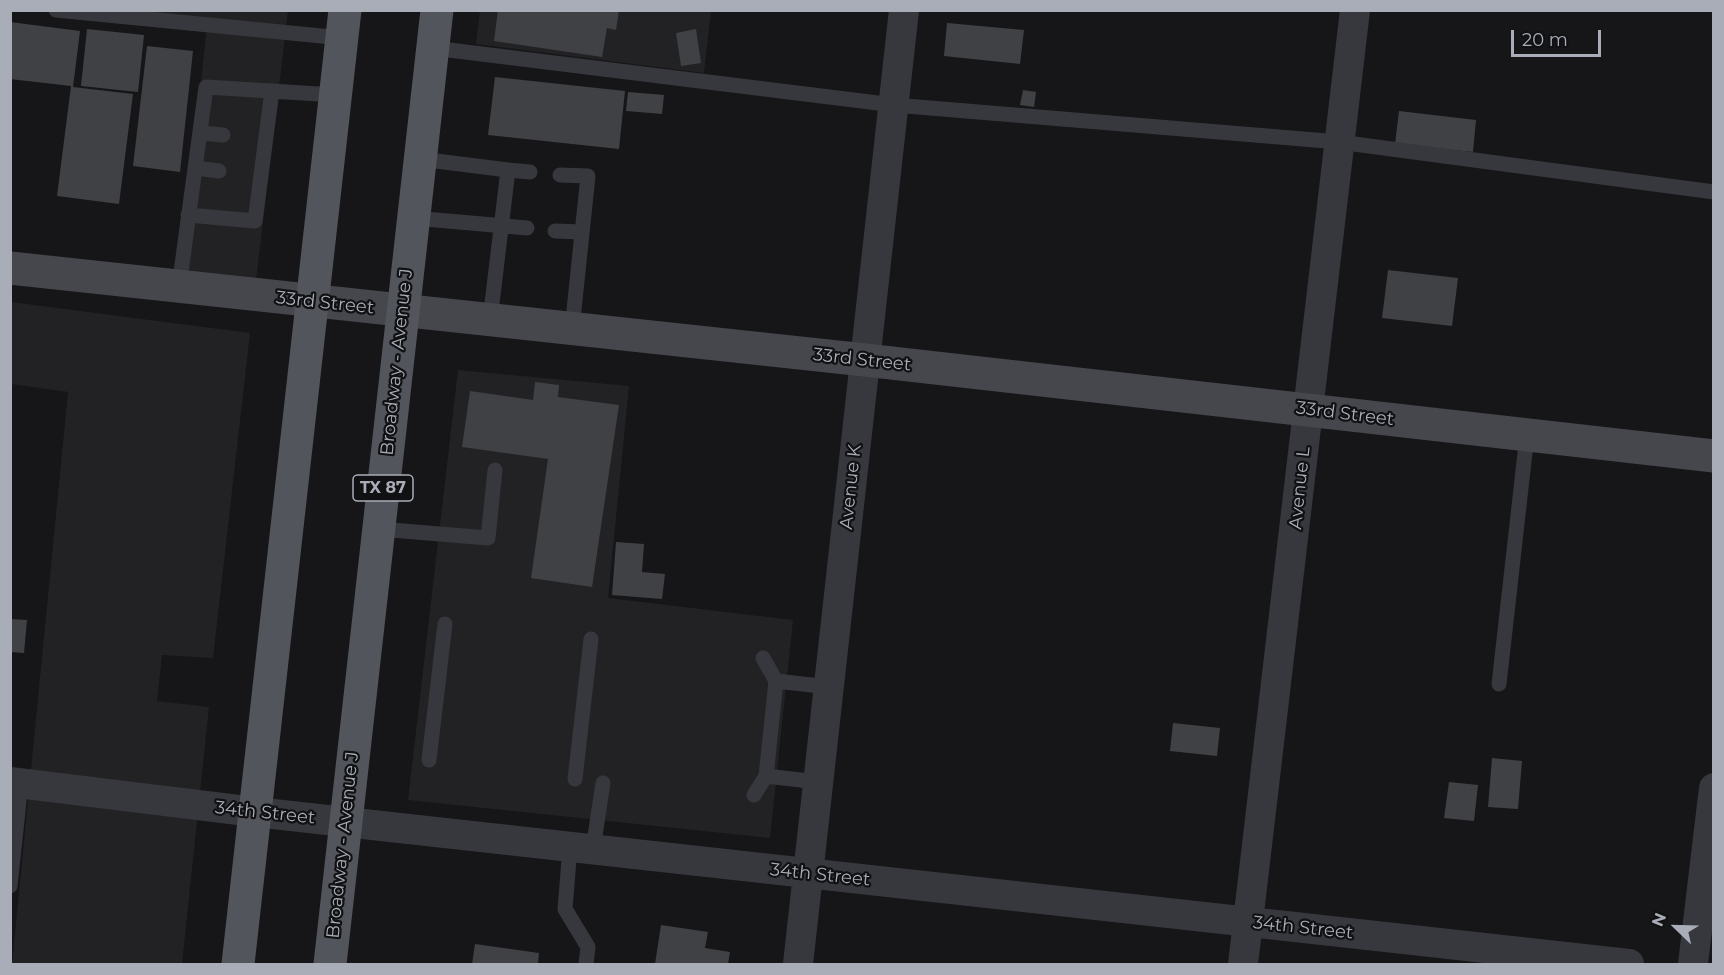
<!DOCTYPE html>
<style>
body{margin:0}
#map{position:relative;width:1724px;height:975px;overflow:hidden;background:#161618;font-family:Montserrat,sans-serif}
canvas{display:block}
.frame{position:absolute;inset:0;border:12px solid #a8adb8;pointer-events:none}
.north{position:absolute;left:1646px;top:897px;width:60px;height:60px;-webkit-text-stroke:4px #111113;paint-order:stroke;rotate:293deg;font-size:16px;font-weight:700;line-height:24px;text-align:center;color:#a8adb8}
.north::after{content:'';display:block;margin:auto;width:21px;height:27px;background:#a8adb8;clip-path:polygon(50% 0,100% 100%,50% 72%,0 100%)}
.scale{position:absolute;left:1511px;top:30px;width:90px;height:27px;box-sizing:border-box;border:3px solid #a8adb8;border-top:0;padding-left:8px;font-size:18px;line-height:21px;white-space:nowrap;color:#a8adb8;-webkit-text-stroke:4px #111113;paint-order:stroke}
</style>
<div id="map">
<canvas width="1724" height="975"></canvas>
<div class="frame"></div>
<div class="north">N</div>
<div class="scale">20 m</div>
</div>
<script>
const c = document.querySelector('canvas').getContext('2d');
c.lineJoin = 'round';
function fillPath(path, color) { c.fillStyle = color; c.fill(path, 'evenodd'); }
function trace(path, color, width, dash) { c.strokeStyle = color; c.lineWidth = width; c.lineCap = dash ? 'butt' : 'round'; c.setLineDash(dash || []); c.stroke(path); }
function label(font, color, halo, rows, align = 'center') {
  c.font = font + ' Montserrat,sans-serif'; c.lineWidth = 4.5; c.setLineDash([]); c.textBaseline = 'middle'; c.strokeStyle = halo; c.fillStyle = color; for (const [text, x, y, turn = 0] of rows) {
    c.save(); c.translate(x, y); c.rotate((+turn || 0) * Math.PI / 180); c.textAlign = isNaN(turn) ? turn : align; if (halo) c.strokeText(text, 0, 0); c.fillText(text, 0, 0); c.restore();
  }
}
fillPath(new Path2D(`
 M135,11h153l-32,270 -76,-10 28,-253z
 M480,11h231l-7,62 -228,-29z
 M11,302l239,31 -37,325 -51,-3 -5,46 52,6 -27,257h-170l56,-572 -57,-8z
 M458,370l171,16 -21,212 185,22 -23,218 -362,-38z`), '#222225');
fillPath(new Path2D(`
 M498,10h121l-3,20 -9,-2 -5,29 -108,-16z
 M10,22l70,9 -7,56 60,7 -14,110 -62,-8 14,-110 -61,-7z
 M947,23l77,7 -4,34 -76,-8z
 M87,29l57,6 -6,57 -57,-6z
 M696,29l5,34 -20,3 -5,-33z
 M147,46l46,5 -13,121 -47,-6z
 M495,77l130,14 -6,58 -131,-14z
 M1023,90l13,2 -2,15 -14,-2z
 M628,92l36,3 -2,19 -36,-3z
 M1399,111l77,9 -3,32 -78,-8z
 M1388,270l70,8 -6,48 -70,-8z
 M535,382l24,3 -1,12 61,8 -27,182 -61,-9 17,-119 -86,-12 8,-56 63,9z
 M616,542l28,2 -2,28 23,2 -3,25 -50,-4z
 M10,619l17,1 -3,33 -14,-1z
 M1173,723l47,5 -3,28 -47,-5z
 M1492,758l30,3 -4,48 -30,-2z
 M1449,782l29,3 -4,36 -30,-3z
 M661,925l47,7 -3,16 25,4 -2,12h-73z
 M475,944l64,9 -1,11h-66z`), '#404145');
trace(new Path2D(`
 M56,10l286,28
 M433,48l461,57 445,37 375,50
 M200,133l23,2
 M420,159l88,11
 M195,168l24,3
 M560,175l28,1 -16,153
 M188,215l67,6 17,-130
 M414,218l113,10
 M555,231l27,1
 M179,287l27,-200 129,8
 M490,320l18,-150 22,2
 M379,529l109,9 7,-68
 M776,681l53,6
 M1499,684l28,-249
 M429,760l16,-136
 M766,776l52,6
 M575,779l16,-140
 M754,795l12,-19 10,-95 -13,-23
 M570,847l-5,62 23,38 -2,17
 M593,849l10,-66
 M10,886l11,-103`), '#37383d', 15);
trace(new Path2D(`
 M10,782l245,30 1374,152
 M798,964l106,-954
 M1243,964l112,-954
 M1693,964l21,-176`), '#37383d', 30);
trace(new Path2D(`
 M10,268l855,92 849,96`), '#45474d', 33);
trace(new Path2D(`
 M238,964l107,-954
 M330,964l107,-954`), '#53555c', 33);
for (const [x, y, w] of [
 [383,488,60]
]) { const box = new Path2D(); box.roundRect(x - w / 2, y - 13, w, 26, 4.5); c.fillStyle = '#111113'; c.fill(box); trace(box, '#a8adb8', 1.5); }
label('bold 16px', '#a8adb8', null, [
 ["TX 87",383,488]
]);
label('18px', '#a8adb8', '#111113', [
 ["33rd Street",325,303,6],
 ["33rd Street",862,360,6],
 ["Broadway - Avenue J",397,362,-84],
 ["33rd Street",1345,414,7],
 ["Avenue K",851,487,-84],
 ["Avenue L",1300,488,-84],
 ["34th Street",265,813,6],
 ["Broadway - Avenue J",343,845,-84],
 ["34th Street",820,875,6],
 ["34th Street",1303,928,6]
]);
</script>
